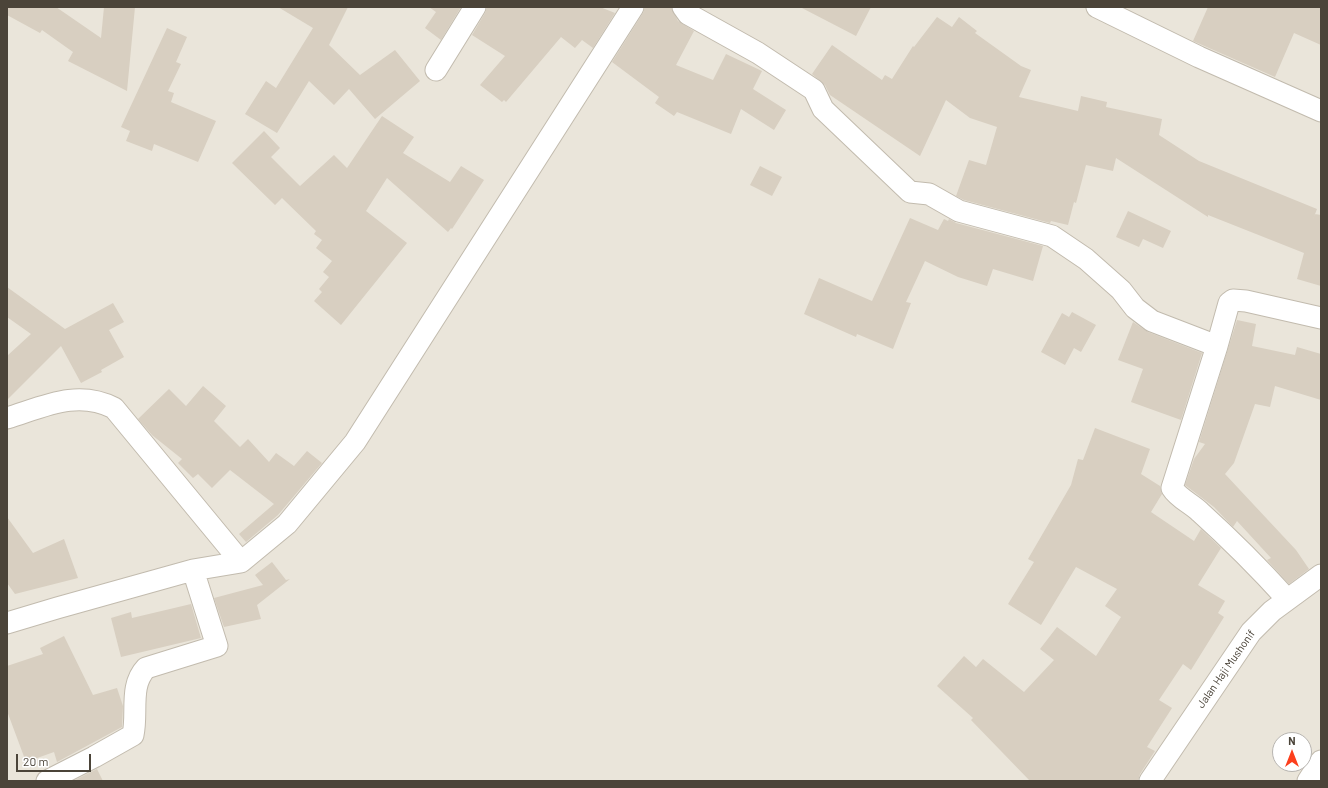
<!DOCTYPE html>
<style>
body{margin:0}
#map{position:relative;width:1328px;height:788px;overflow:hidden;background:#f6f3ec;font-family:Barlow,sans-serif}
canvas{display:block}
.frame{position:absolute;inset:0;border:8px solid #4b4439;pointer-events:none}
.north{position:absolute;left:1272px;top:732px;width:40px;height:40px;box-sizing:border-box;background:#fff;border:1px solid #b7b4b0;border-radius:50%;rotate:0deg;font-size:11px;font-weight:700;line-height:16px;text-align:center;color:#4b4439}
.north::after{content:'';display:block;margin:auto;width:14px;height:18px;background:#fc3f1d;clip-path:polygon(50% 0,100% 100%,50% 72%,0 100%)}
.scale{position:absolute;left:16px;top:754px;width:75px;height:18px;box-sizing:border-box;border:2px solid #4b4439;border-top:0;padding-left:5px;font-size:12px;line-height:14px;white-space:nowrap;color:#4b4439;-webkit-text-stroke:3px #fff;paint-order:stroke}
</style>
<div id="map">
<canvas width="1328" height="788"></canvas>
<div class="frame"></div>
<div class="north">N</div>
<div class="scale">20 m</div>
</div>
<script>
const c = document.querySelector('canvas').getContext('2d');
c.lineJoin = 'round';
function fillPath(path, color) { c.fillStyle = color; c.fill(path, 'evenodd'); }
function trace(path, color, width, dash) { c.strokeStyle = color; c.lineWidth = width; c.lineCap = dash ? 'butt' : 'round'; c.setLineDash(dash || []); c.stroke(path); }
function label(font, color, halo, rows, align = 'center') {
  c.font = font + ' Barlow,sans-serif'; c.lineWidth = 3; c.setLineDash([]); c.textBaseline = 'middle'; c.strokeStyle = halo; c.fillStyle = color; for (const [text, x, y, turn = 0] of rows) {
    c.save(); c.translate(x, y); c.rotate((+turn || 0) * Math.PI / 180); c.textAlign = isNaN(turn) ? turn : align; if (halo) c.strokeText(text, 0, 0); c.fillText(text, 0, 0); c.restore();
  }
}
fillPath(new Path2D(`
 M7,7h1314v774h-1314zM1280,740h24v24h-24z`), '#eae5da');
fillPath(new Path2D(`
 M7,7h49l45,31 3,-31h31l-8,84 -59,-30 5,-9 -31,-22 -2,3 -33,-18z
 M278,7h70l-19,38 31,30 35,-25 25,31 -45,38 -26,-30 -15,16 -25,-24 -32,52 -32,-19 21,-33 10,7 37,-60z
 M429,7h32l-20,33 -16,-12 11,-16z
 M487,7h113l15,6 -22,35 -11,-8 -7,8 -14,-11 -55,65 -2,-2 -2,2 -22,-17 25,-29 -33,-21 13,-22z
 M645,7h26l7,14 16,10 -18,34 37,15 13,-26 36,17 -9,18 33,21 -12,20 -33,-21 -10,25 -54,-22 -3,4 -19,-13 4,-6 -47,-35 31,-49z
 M800,7h71l-15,29z
 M1208,7h113v38l-27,-12 -19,44 -82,-36z
 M937,17l15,10 7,-10 18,14 -2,2 46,33 10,4 -12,27 59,14 3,-15 26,6 -1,5 56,12 -3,16 40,26 118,48 -5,13 3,-8 6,1v71l-24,-7 7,-26 -96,-38v2l-92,-59 -3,13 -27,-6 -10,38 -2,-1 -6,23 -17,-4 -1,2 -86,-23 -8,-4 13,-36 17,5 11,-38 -27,-9 -24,-18 -26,56 -90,-61 -5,-10 -13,-11 20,-29 50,35 3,-5 7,4 21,-33 1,1z
 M167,28l20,9 -11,25 5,2 -13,27 6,2 -3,9 45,19 -18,41 -44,-18 -2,7 -26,-10 4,-10 -9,-4z
 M382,116l32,21 -11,16 47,29 11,-16 23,14 -32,49 -1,-1 -3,4 -61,-54 -21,33 41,32 -66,82 -27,-24 8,-9 -3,-3 10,-12 -6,-5 9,-11 -16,-13 6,-8 -8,-6 2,-3 -34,-33 -7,7 -43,-42 32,-32 16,17 -9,9 29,29 34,-31 13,13z
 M760,166l22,11 -10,19 -22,-11z
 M1128,211l43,20 -8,17 -20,-9 -4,8 -23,-10z
 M910,218l28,12 6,-11 4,2 1,-2 7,4 87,23 -10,35 -40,-12 -6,17 -29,-9 -33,-16 -19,41 5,1 -18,46 -36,-15 -1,3 -52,-23 15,-36 53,23z
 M7,287l58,42 48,-26 11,19 -15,8 15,27 -23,13 1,2 -21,11 -20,-37 -54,54v-44l24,-22 -24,-17z
 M1072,312l24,13 -15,27 -7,-4 -9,17 -24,-13 21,-39 7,4z
 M1237,320l19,4 -4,22 43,9 2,-8 24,7v46l-46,-14 -5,21 -15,-3 -21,59 -9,11 71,76 13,19 -20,15 -22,-24 4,-2 -34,-37 -4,6 -19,-20 -29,-22 9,-26 11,-15 -6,-2z
 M1133,322l15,10 54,21 -21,67 -50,-18 12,-33 -25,-9z
 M203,386l23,20 -12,15 26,26 8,-8 21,23 7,-9 18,13 13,-15 15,12 -44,52 -32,27 -7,-8 35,-30 -44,-34 -18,18 -14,-14 -5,4 -15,-15 4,-4 -30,-24 -14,-16 31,-30 17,17z
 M1095,428l55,21 -9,25 19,12 2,8 -11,18 43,29 7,-12 20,19 -23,37 27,16 -7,12 6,4 -33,53 -8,-6 -24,36 13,8 -25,39 8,4 -15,23 -2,7h-108l-59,-61 2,-2 -36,-32 27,-30 12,11 7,-8 41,33 30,-32 -14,-11 17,-22 39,29 25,-39 -16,-11 12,-17 -41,-22 -35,58 -33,-21 26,-42 -6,-3 43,-74 7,-26 5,1z
 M7,517l26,36 31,-14 14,39 -63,16 -8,-11z
 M272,562l14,18 4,-1 -33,26 4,14 -37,8 -10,-29 49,-13 -8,-10z
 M191,604l10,34 -80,19 -10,-39 20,-6 1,6z
 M64,636l29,59 24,-7 6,18 -1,21 -65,35 -3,-10 -28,10 -19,-51v-45l36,-12 -3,-6z
 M97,769l6,12h-30z`), '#d8cfc1');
const street = new Path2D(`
 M683,7l5,7 70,39 56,37 9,19 87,83 19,2 30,17 93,25 34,23 35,31 14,18 17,13 65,25 -45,142c6,10 20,16 28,24 31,28 59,56 87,87
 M1097,7l102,50 122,54
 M436,70l39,-63
 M1217,346l12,-43 4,-3 13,1 75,17
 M7,418c36,-11 70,-29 107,-10l127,154
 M7,623l50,-15 136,-38 48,-8 46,-38 68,-82 278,-435
 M47,781l47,-24 39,-22c5,-23 -4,-49 13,-67l71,-22 -24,-76
 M1150,781l101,-149 21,-21 49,-36
 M1308,781l13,-20`);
trace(street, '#c2bbae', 23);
trace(street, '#fff', 21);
label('11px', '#4b4439', '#fff', [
 ["Jalan Haji Mushonif",1226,669,-55]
]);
</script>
